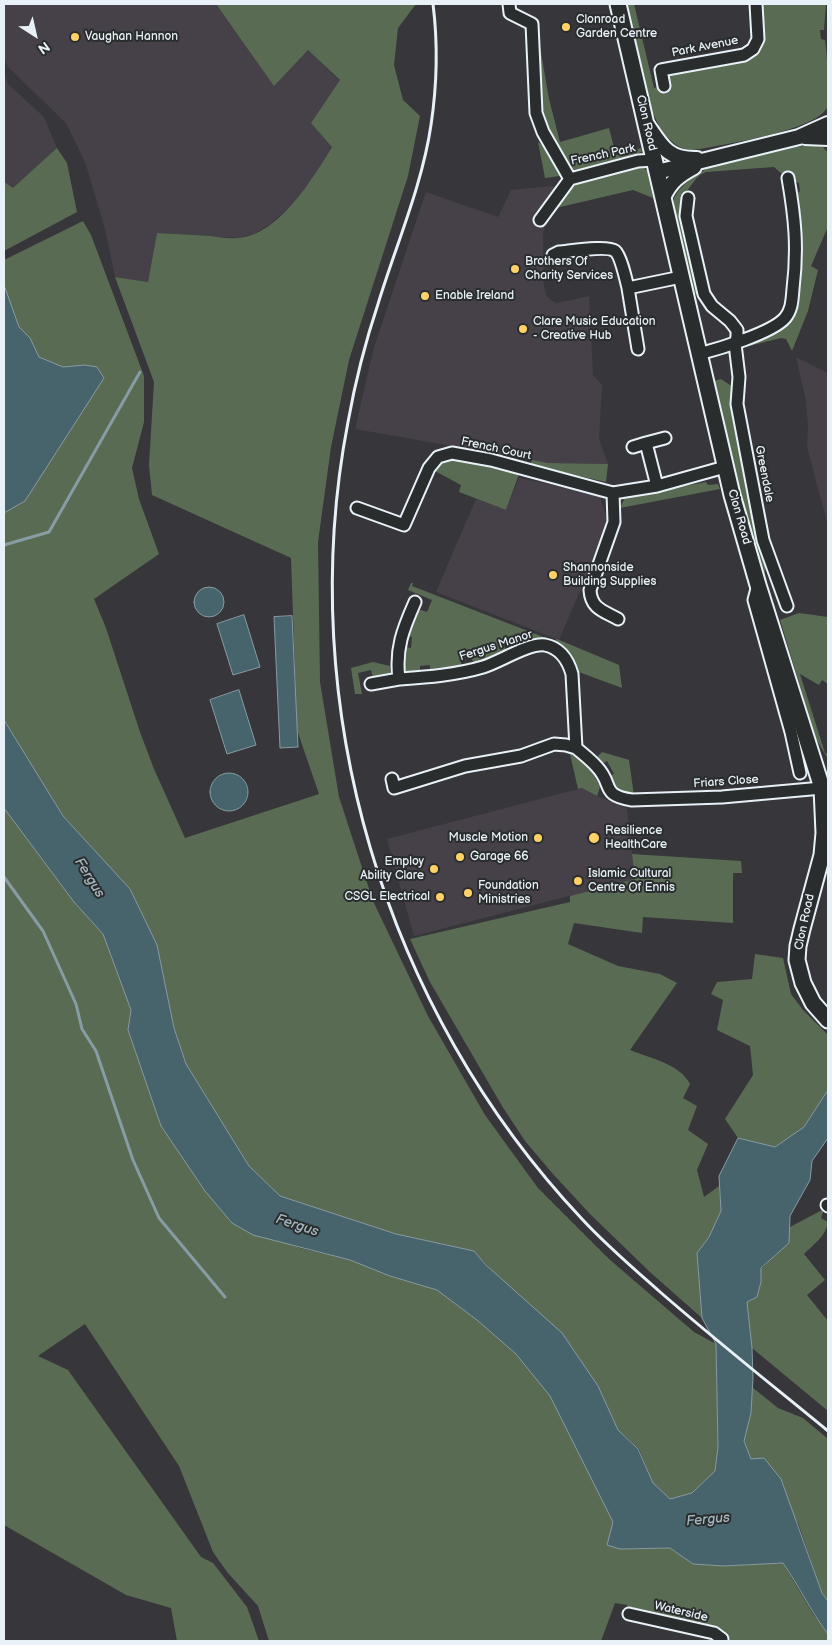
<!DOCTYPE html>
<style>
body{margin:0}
#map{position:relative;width:832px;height:1645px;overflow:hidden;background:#37363a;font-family:"Balsamiq Sans",sans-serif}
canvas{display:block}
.frame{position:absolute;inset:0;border:5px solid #e8f1f8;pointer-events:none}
.north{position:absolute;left:10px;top:10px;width:50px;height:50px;-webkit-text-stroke:4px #2a2d2e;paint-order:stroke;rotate:145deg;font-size:14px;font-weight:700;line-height:20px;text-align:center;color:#e8f1f8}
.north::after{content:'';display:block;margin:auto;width:18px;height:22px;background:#e8f1f8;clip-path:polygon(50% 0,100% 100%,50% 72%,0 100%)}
</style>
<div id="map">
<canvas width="832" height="1645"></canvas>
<div class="frame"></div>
<div class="north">N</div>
</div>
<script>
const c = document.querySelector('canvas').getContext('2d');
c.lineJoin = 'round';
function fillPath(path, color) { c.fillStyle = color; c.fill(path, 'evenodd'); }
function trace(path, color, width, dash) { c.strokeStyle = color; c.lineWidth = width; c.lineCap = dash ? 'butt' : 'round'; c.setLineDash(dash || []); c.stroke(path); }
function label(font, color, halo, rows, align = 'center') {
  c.font = font + ' "Balsamiq Sans",sans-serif'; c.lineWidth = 4; c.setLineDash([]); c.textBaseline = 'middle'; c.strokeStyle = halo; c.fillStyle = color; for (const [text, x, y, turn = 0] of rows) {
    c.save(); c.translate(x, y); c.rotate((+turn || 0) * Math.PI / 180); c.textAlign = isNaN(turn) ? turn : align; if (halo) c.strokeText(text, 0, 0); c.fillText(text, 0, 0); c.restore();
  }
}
fillPath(new Path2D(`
 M4,4h212l58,81 34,-35 32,31 -29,42 21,23 -21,36 -20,24 -22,19 -14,8 -16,5 -82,-5 -9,49 -33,-5 -10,-48 -20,-67 -19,-39 -58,-56 -4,-10z
 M4,74l5,11 35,32 13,31 -44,41 -9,-7z
 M552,186l14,3 -22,40 -1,6 1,51 2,9 6,6 5,2 32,-7 4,79 9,10 -3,54 9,25 -60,-1 -193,-34 18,-78 53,-159 72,25 13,-27z
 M796,357l32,16v153l-21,-79 1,-22 -2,-24z
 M519,478l81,17 2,10 7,18 -50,117 -123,-48 40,-93 30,11z
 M582,788l15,8 30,12 8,71 -221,57 -27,-97z`), '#464148');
fillPath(new Path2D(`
 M216,4h200l-18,24 -4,37 9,35 17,16 -12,60 -59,184 -18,87 -13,95 2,140 19,115 34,104 55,115 57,99 53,73 71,71 85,73 22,12 2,102 -3,25 -23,22 -22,6 -17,-16 -14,-34 -21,-19 -20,-44 -124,-135 -78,-17 -116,-38 -31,-30 -63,-102 -12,-36 -17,-83 -27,-56 -67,-73 -59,-96v-460l79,-39 8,14 53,141v46l-12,46 7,31 20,55 -65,45 12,29 34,104 14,37 31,69 134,-44 -22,-64 -6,-172 -139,-63 -3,-30 5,-83 -39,-105 33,5 9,-49c18,1 36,2 54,3 8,1 18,3 27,2 41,-3 75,-60 94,-91l-21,-24 29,-43 -32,-30 -34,36z
 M627,4h7l20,84 14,-3v-8l4,-4 84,-20c10,-14 6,-33 5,-49h65l-2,26h-4l1,9 4,1c2,16 3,32 3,50 0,4 1,11 0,15 -6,26 -114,41 -140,46l-12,-6 -9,-8 -6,-7 -10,-21z
 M538,35l11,64 11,43 49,-14 7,27 25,-7 1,4 -72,20 -21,-35 -9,-29z
 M538,142l6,4 16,30 -15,2z
 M813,145l10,2 5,6v76h-1l-16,37 7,4 -10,41 -16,40 -6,-12 -5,-1 -32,8 2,-4 32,-15 7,-9 10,-58v-35l-4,-30 4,-4 -1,-8 -5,-2 -3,-10h-7l-2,3 -8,-7 -68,5c-8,3 -9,6 -14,12 -4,6 -8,9 -10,16 -6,21 9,67 14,89l2,-1 1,6h-5l-20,-86v-10l5,-8 11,-11 27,-17 61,-13z
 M57,148l10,15 10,49 -73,39v-69l9,6z
 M622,166l21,1 4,4 6,27 -20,-8 -77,18 10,-19z
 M721,379l9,6h4l-2,21 10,61 18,82 6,13 -1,11 -17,-49 -34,-143z
 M453,459l66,15 -13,36 -47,-18 2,-7 -26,-14c3,-8 9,-11 18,-12z
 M532,460l16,3 60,1 -2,18 -76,-17z
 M706,482l2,3 10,-1 2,5 -100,19 5,-11z
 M411,583h2l-1,3 139,54 -18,2 -16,6 -3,-7 -10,5 3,7 -33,11 -3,-7 -11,2 2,8 -32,5v-7l-10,1v6l-14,1 -2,-3v-23l7,1 1,-11 -6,-2 8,-22 7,-3 6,2 5,-12 -24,-10z
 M799,613l29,4v67l-6,-4 -3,5 -19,-11 25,79 3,1v5l-12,-20 -36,-119z
 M557,639l62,26 3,23 -46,-17c-2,-16 -11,-22 -24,-29z
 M373,662l17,4v7l-4,4 -13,1 -2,-8 -13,3 4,21h-7l-4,-26z
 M602,752l27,8 5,36c-13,-4 -19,-7 -25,-19l5,-3 -7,-13 -5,3 -6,-6z
 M570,754c18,10 22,15 30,33l-3,9 -15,-8 -4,1z
 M4,808l70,94 29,32 28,76 -3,20 33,96 44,64 27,33 68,25 50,12 40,16 47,14 40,30 39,34 35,42 62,126 8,27 49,-1 23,16 30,2 60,-3 30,51 15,20v7h-98c0,-6 -6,-10 -11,-13l-90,-19 -2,-4 -12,-2 -14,38h-332l-11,-35 -31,-34 -14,-20 -34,-86 -94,-142 -47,32 30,14 133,187 12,6 34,44 12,34h-82l-6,-33 -45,-13 -122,-70z
 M632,854l109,7 1,12h-9v50l-90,-6 -1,16 -68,-10 -6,21 50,22 42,8 17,9 -47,67c20,8 50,14 60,34l-7,14 14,8 -9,24 20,14 -11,26 7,27 15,-11 2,25 -12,26 -12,16 5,65 -51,-45 -61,-59 -37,-40 -28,-33 -23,-35 -72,-124 -20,-43 160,-37v-6l65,-17z
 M755,954l28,4 8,36 12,16 25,25v55l-24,37 -29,20 -37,-9 -13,-19 28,-44 -3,-29 -33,-16 6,-30 -12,-6 6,-12 35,-3z
 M824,1209l-3,9 7,4c-2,14 -15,23 -24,32l21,26 -18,15 21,26v90l-76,-63 -5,-46 10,-5 4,-15v-13l27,-26 2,-16z
 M752,1387l26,21 25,10 25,21v162l-6,-8 -24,-70 -47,-64 -7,-18 7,-28z`), '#5a6b54');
const water = new Path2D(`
 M4,285l15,42 11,11 9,19 24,10 22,-2 12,2 7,11 -79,123 -21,12z
 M194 602a15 15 0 1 1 30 0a15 15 0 1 1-30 0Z
 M244,615l16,52 -27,8 -16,-51z
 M292,616l6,131 -18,1 -6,-131z
 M239,690l17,55 -29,9 -17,-54z
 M4,720l59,96 67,73 27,56 17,83 12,36 63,102 31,30 116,38 78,17 12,14 76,68 36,53 20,44 20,19 15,34 17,16 22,-6 23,-22 3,-24 -2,-103 -14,-26 -5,-65 12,-16 12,-26 -2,-35 19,-38 37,9 29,-20 24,-37v48l-16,23 -2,19 -20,36 -1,27 -28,25v14l-4,15 -10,5 5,46 1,29 -2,36 -7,28 7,18 13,-1 17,21 41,114 6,8v33c-17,-22 -29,-48 -45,-71l-60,3 -30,-2 -23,-16 -50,1 -13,-4 6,-23 -63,-126 -34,-42 -39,-34 -40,-30 -47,-14 -40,-16 -97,-25 -21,-12 -27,-32 -44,-65 -33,-96 3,-20 -28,-76 -29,-32 -70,-94z
 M210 792a19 19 0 1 1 38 0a19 19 0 1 1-38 0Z`);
fillPath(water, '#47636b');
trace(water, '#879ca3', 1);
trace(new Path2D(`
 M4,545l45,-13 91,-160
 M4,877l39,54 33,73 6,25 14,22 37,109 26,58 66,79`), '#879ca3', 3);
const minor = new Path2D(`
 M509,4l1,9 22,11 4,89 7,19 27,47
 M664,86l-3,-16 83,-15 9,-6 5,-10 -2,-35
 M570,179l68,-18 16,-1
 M688,198l-2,18 18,78 8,12 18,15 7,9v7l-2,7 4,33 -2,27 26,136 24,66
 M540,220l30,-41
 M553,255l6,-3c12,-1 48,-7 56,-1 6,5 11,29 13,37l53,-11
 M628,288l10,61
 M699,354c19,-5 73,-21 86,-36 7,-8 7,-18 8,-29 5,-41 2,-71 -5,-111
 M633,447l13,-4
 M657,486l-11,-43 19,-5
 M613,493l44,-7 68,-19
 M357,508l47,17 25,-57 9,-11 14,-4 39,7 122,33 1,29 -24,68c1,19 14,21 28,29
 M758,585l-4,15 37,132 9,41
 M415,602c-12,27 -20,47 -16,77 28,-2 57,-4 84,-12 17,-5 45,-24 62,-22 15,3 23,15 27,29l4,74c7,6 15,12 21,19 17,18 3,28 35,33l90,-3 100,-9
 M371,684l28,-5
 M392,779l2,9 71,-22 56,-10 33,-12 12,1 10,3
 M827,1205l1,1
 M629,1614l85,19 8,6v2`);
const tertiary = new Path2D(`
 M648,126c14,21 21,34 49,33
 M805,137l23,1
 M657,172l142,-35 29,-13
 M663,198c7,-16 16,-23 31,-31`);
const secondary = new Path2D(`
 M618,4l114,491 26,90 64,203 2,45 -2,22 -20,74 -4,17 -1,14 6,23 10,20 15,17`);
trace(minor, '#e8f1f8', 15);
trace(tertiary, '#e8f1f8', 18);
trace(secondary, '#e8f1f8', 19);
trace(minor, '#2a2d2e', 11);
trace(tertiary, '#2a2d2e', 14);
trace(secondary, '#2a2d2e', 15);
trace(new Path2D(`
 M433,4c5,40 4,81 -2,121 -9,61 -35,120 -53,179 -13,39 -23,79 -30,118 -55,284 37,588 234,797 24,26 51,49 77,72 55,48 113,94 169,140`), '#e8f1f8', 3);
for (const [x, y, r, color] of [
 [566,27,5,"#ffd166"],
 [75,37,5,"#ffd166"],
 [515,269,5,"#ffd166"],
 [425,296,5,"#ffd166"],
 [523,329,5,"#ffd166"],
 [553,575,5,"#ffd166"],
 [538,838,5,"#ffd166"],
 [594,838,6,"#ffd166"],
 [460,857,5,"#ffd166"],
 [434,869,5,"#ffd166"],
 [578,881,5,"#ffd166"],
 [468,893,5,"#ffd166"],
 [440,897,5,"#ffd166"]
]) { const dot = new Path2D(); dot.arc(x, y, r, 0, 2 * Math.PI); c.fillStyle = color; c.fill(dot); trace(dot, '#2a2d2e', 2); }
label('12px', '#e8f1f8', '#2a2d2e', [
 ["Clonroad",576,20],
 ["Garden Centre",576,34],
 ["Vaughan Hannon",85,37],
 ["Brothers Of",525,262],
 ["Charity Services",525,276],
 ["Enable Ireland",435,296],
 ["Clare Music Education",533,322],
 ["- Creative Hub",533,336],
 ["Shannonside",563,568],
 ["Building Supplies",563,582],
 ["Resilience",605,831],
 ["HealthCare",605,845],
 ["Muscle Motion",528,838,"right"],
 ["Garage 66",470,857],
 ["Employ",424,862,"right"],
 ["Ability Clare",424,876,"right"],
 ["Islamic Cultural",588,874],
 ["Centre Of Ennis",588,888],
 ["Foundation",478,886],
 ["Ministries",478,900],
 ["CSGL Electrical",430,897,"right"]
], 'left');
label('12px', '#e8f1f8', '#2a2d2e', [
 ["Park Avenue",705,47,-11],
 ["Clon Road",646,123,77],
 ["French Park",603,155,-12],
 ["French Court",496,449,12],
 ["Greendale",764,474,79],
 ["Clon Road",739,517,74],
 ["Fergus Manor",496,646,-18],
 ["Friars Close",726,782,-4],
 ["Clon Road",805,922,-78],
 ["Waterside",681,1612,13]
]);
label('italic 14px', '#a8b8c0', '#2a2d2e', [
 ["Fergus",89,878,58],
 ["Fergus",297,1226,18],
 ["Fergus",708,1520,-5]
]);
</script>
